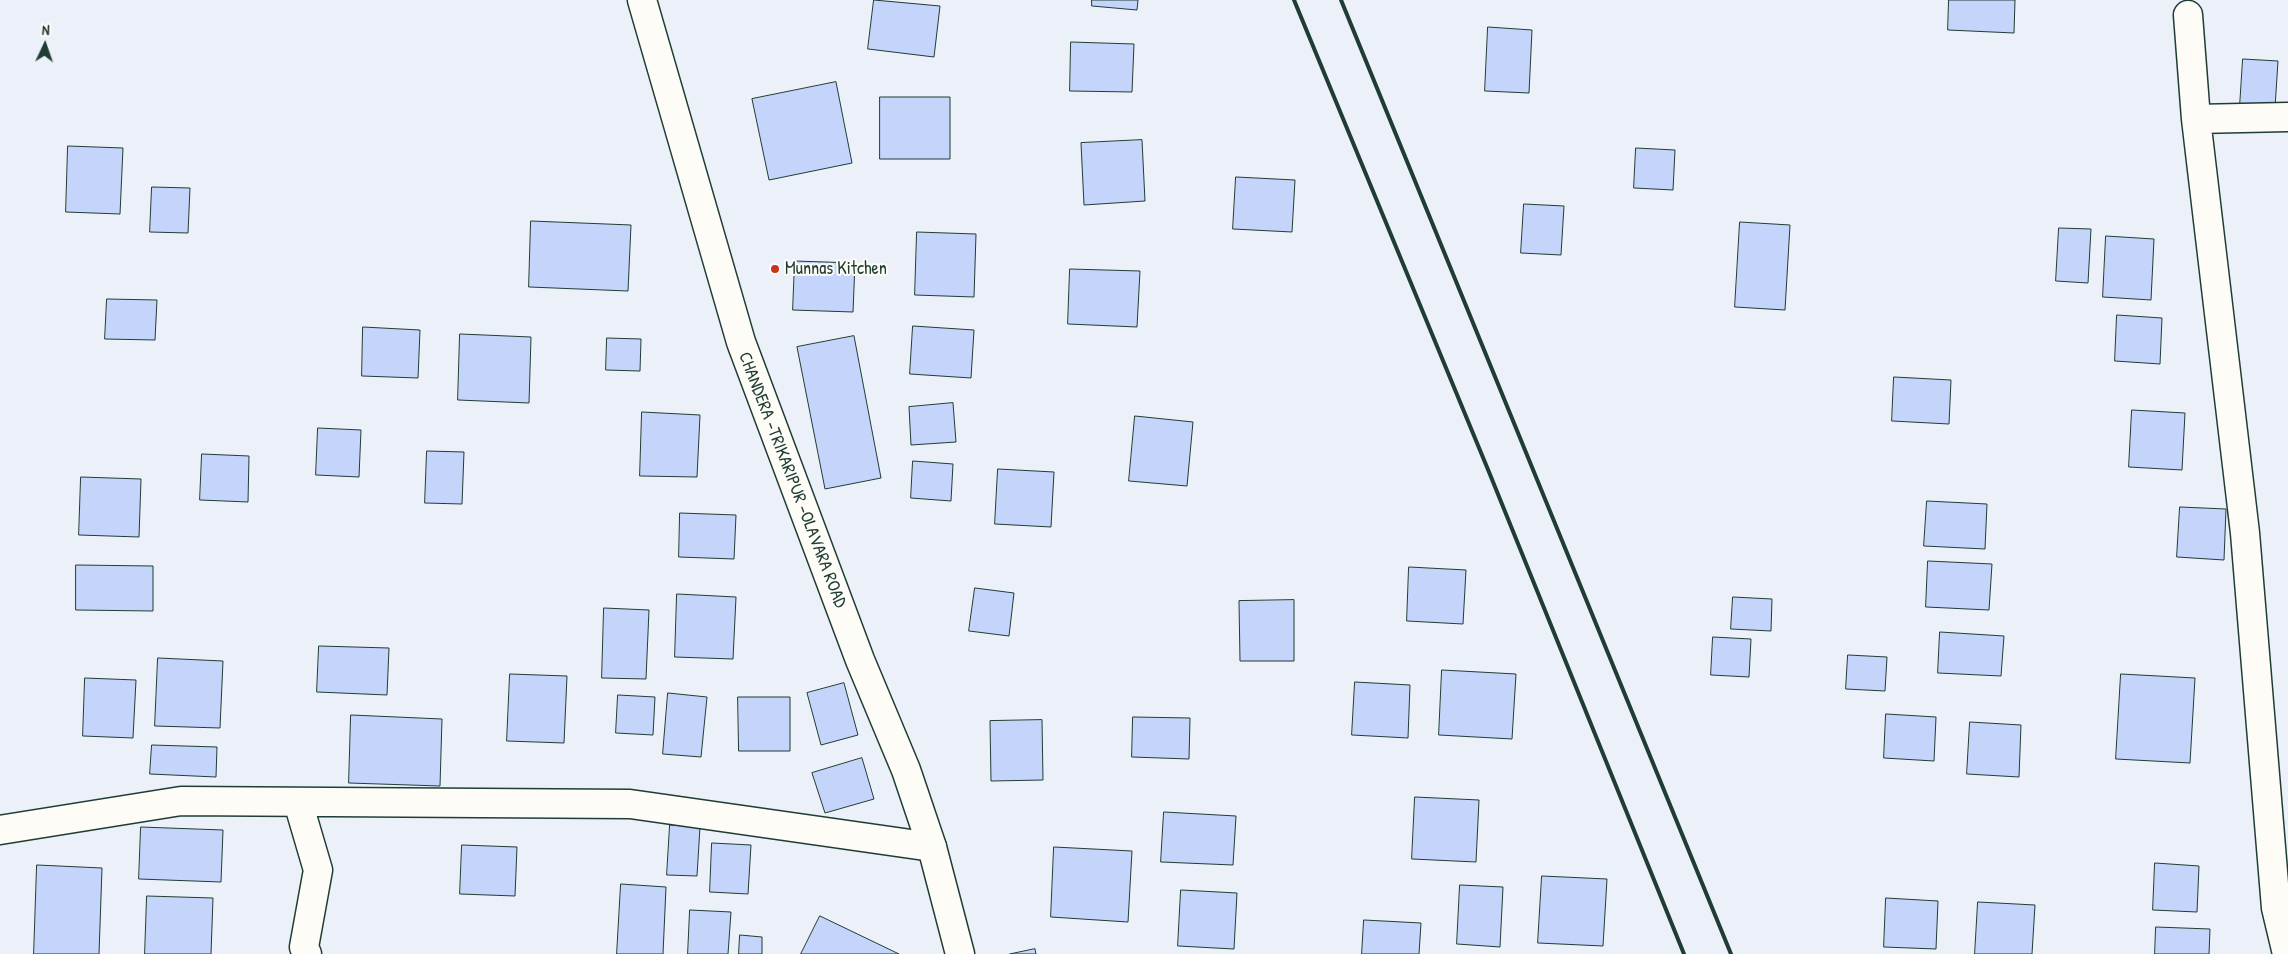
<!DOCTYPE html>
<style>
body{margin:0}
#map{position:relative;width:2288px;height:954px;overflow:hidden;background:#ecf0f8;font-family:"Patrick Hand",sans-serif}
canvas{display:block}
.north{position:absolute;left:20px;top:20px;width:50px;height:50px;-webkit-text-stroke:4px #fdfcf7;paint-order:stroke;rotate:3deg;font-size:14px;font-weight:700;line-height:20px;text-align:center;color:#1f3d34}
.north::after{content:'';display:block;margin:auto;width:18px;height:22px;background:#1f3d34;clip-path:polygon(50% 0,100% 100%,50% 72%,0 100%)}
</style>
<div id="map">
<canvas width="2288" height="954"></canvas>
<div class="north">N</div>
</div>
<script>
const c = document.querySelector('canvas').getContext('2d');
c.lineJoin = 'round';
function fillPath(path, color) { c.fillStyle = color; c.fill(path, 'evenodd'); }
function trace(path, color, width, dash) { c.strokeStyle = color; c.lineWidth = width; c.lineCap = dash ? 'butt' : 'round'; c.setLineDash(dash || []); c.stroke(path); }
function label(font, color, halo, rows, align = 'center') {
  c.font = font + ' "Patrick Hand",sans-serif'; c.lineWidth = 4; c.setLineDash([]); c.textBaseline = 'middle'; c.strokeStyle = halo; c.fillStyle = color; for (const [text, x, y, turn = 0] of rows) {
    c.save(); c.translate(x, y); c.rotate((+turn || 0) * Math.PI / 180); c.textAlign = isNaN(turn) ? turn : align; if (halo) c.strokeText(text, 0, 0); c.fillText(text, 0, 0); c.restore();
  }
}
const building = new Path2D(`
 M874,0l66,6 -6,51 -66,-8z
 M1092,0h46l-1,10 -45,-4z
 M1949,0h66l-1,33 -66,-3z
 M1488,27l44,3 -3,63 -44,-2z
 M1071,42l63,2 -2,48 -62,-1z
 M2243,59l35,2 -3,47 -35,-2z
 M836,82l16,81 -83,17 -17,-81z
 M880,97h70v62h-70z
 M1142,140l3,61 -61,4 -3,-62z
 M68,146l55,2 -3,66 -54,-2z
 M1636,148l39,2 -2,40 -39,-2z
 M1236,177l59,3 -3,52 -59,-3z
 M152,187l38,1 -2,45 -38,-1z
 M1524,204l40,2 -3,49 -40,-2z
 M531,221l100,4 -3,66 -99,-4z
 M1740,222l50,3 -5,85 -50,-3z
 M2059,228l32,1 -3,54 -32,-2z
 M917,232l59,2 -2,63 -59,-2z
 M2106,236l48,3 -3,61 -48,-3z
 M795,261l60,2 -2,49 -60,-2z
 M1070,269l70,2 -3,56 -69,-3z
 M107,299l50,1 -2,40 -50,-1z
 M2117,315l45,3 -2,46 -45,-3z
 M913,326l61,4 -3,48 -61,-4z
 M363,327l57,3 -2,48 -56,-2z
 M460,334l71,3 -2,66 -71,-3z
 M854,336l27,142 -56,11 -28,-142z
 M607,338l34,1 -1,32 -34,-1z
 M1894,377l57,3 -2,44 -57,-3z
 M953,403l3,39 -45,3 -2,-38z
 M2132,410l53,3 -3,57 -53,-3z
 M642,412l58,3 -3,62 -57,-1z
 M1135,416l58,6 -6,64 -58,-5z
 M318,428l43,2 -2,47 -43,-2z
 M427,451l37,1 -2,52 -37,-1z
 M202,454l47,2 -1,46 -48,-2z
 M913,461l40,3 -2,37 -40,-3z
 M998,469l56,3 -3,55 -56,-3z
 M81,477l60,2 -2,58 -60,-2z
 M1927,501l60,3 -2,45 -61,-3z
 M2180,507l46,2 -2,51 -47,-3z
 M680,513l56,2 -2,44 -55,-2z
 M1928,561l64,3 -3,46 -63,-3z
 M76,565l77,1v45l-77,-1z
 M1409,567l57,3 -3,54 -56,-3z
 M975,588l39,5 -5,43 -40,-5z
 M677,594l59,3 -3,62 -58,-2z
 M1733,597l39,2 -1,32 -40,-2z
 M1294,600v61h-54l-1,-60z
 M604,608l45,2 -3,69 -44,-1z
 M1940,632l64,4 -3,40 -63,-3z
 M1713,637l38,2 -2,38 -38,-2z
 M319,646l70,2 -2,47 -70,-3z
 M1848,655l39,2 -2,34 -39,-2z
 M158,658l65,3 -3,67 -65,-2z
 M1442,670l74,4 -4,65 -73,-4z
 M510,674l57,2 -3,67 -57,-2z
 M2121,674l74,4 -5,85 -74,-4z
 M85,678l51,2 -3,58 -50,-2z
 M1355,682l55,3 -2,53 -56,-3z
 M844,683l14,52 -37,10 -14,-52z
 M668,693l39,4 -6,60 -38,-3z
 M618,695l37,2 -2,38 -37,-2z
 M738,697h52v54h-51z
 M1886,714l50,3 -2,44 -50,-3z
 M351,715l91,4 -2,67 -91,-3z
 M1133,717l57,1 -1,41 -57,-2z
 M1042,720l1,60 -52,1 -1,-60z
 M1970,722l51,3 -2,52 -52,-3z
 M152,745l65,2 -1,30 -66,-3z
 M862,758l12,41 -49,14 -13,-40z
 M1415,797l64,3 -3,62 -64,-3z
 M1164,812l72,4 -3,49 -72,-3z
 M670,825l30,2 -3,49 -30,-1z
 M141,827l82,3 -2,52 -82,-3z
 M712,843l39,2 -3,49 -38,-2z
 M462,845l55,2 -2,49 -55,-2z
 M1054,847l78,4 -4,71 -77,-5z
 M2155,863l44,3 -2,46 -44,-2z
 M37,865l65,3 -3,86h-65z
 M1542,876l65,3 -4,67 -65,-3z
 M621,884l45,3 -3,67h-46z
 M1460,885l43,2 -3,60 -43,-3z
 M1181,890l56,3 -3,56 -56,-3z
 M147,896l66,2 -2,56h-66z
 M1886,898l52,3 -2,48 -52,-2z
 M1978,902l57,3 -3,49h-57z
 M690,910l41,2 -3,42h-40z
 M820,916l79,38h-98z
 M1364,920l57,3 -2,31h-57z
 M2156,927l54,2 -1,25h-54z
 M740,935l22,2v17h-23z
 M1035,949l1,5h-26z`);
fillPath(building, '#c5d4fa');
trace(building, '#1f3d34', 1);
const minor = new Path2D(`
 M2188,15l8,104
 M298,802l20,68 -14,77 3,7
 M0,830l181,-29 449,3 302,43
 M2287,954l-11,-46 -31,-375 -49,-414 92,-2`);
const major = new Path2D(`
 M642,0l99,342 119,318 46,110 26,77 28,107`);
trace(minor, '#1f3d34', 31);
trace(major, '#1f3d34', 31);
trace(minor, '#fdfcf7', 28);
trace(major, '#fdfcf7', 28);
trace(new Path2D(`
 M1294,0l195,472 195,482
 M1341,0l390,954`), '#1f3d34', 4);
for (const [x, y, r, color] of [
 [775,269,5,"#c8321e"]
]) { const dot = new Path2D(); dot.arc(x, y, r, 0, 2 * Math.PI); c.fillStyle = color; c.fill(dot); trace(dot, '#fdfcf7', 2); }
label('18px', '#1f3d34', '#fdfcf7', [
 ["Munnas Kitchen",785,269]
], 'left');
label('18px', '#1f3d34', '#fdfcf7', [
 ["CHANDERA -TRIKARIPUR -OLAVARA ROAD",792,480,69]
]);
</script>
